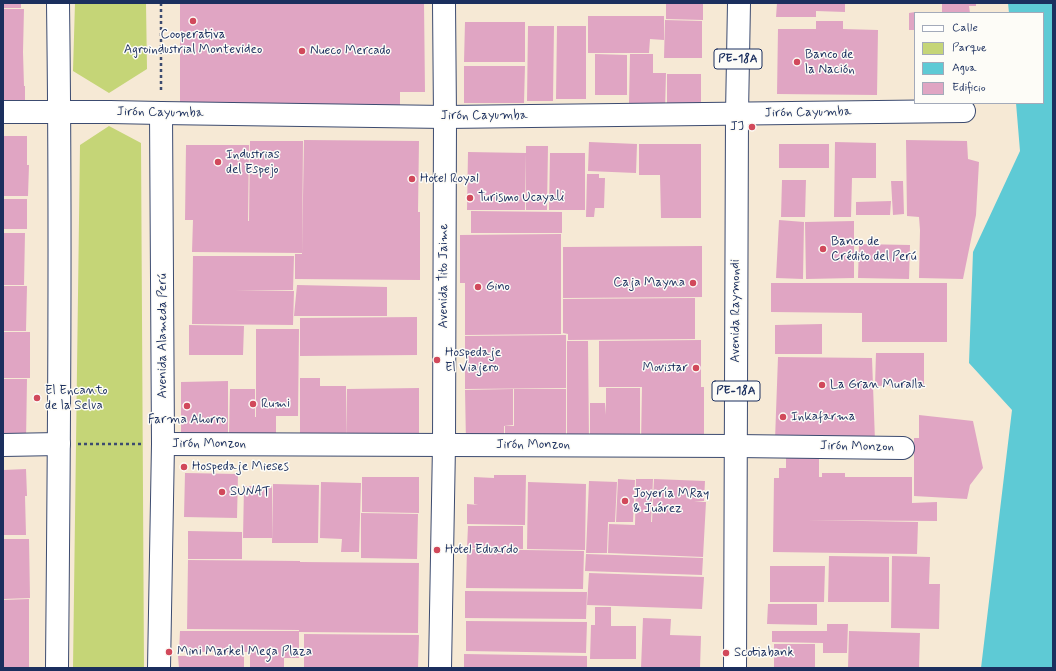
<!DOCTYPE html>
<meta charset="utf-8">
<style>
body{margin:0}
#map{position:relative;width:1056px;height:671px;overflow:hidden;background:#f6e9d5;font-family:Mynerve,sans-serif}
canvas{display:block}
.frame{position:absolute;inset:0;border:4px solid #1b2f5e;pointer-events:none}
.legend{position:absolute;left:914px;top:12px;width:130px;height:92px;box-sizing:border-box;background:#fdfcf7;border:1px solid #a3aaba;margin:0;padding:5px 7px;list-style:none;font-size:12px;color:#1b2f5e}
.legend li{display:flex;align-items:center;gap:8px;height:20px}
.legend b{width:20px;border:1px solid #a3aaba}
</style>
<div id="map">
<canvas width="1056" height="671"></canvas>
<div class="frame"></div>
<ul class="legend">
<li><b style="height:5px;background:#fff"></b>Calle</li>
<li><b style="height:11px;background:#c5d577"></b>Parque</li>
<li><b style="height:11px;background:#5ecad5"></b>Agua</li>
<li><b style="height:11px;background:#e0a5c3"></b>Edificio</li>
</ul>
</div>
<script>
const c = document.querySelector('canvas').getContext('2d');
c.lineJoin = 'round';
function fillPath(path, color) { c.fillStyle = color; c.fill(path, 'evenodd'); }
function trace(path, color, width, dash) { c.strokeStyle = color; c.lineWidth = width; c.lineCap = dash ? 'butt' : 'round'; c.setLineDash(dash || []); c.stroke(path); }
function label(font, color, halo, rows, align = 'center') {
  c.font = font + ' Mynerve,sans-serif'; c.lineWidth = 3; c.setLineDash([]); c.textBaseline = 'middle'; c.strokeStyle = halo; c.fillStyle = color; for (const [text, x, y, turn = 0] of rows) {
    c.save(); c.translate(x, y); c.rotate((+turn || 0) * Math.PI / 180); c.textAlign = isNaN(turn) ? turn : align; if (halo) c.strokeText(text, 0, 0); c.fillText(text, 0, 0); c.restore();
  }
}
fillPath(new Path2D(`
 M75,3h71l1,66 -38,24 -36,-22z
 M109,126l32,17 3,525h-71l7,-523z`), '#c5d577');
fillPath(new Path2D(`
 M1008,3h45v665h-72l31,-258 -43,-47 4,-111 47,-101 -4,-48h27v-90h-34z`), '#5ecad5');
fillPath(new Path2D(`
 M3,3h18v5h-18z
 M180,3h244l1,89h-25v17l-220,-1z
 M666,3h37v17l-37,-1z
 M777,3h68v9l-29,-1v6h-40z
 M942,3h34v3h-7l1,7h-28z
 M3,9h21l-1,43 1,34h1v23h-22z
 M915,12v18h-6v-17z
 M588,16h76v24l-14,-1 -1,14h-61z
 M665,20l37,1v37h-38z
 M816,21h27v8l35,1 -1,65 -100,-1 1,-65h38z
 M465,22h60v40h-61z
 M528,26h26l-1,75h-26z
 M557,26h29v73h-30z
 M595,54l32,1v40h-32z
 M630,54h23v19h13l-1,38 -29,-1v-7h-7z
 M464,66h61l-1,37h-60z
 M667,74h34v36h-34z
 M3,136h24v29h2l-1,31h-25z
 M304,140l115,1 -1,71h2v68l-125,-1v-25h7z
 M906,140l61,1 1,18 11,3 -3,53 -13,64 -44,-1 1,-48 -1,-13 -12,-1z
 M250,141h53l-1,112 -110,-1 1,-32h50h-58l1,-75h63l-1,76h1z
 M589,142l48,2 -1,29 -48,-2z
 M835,142l41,1v35h-24l-1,39h-17z
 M639,144h62v74h-40l-1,-43h-21z
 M779,144h50v24h-50z
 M526,146h22l-1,64h-21z
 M468,152l58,1 -1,57h-58z
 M550,153h35v57h-36z
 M587,174h12v4h6l-1,30h-9l-1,9h-8z
 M782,180h24l-1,37h-24z
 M891,181h12l1,33 -11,1z
 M3,199h24v30h-24z
 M891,201l-1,14h-34v-13z
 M471,211l91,1v21h-91z
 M779,220l25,2 -1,57 -27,-1z
 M854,221v57l-48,1 -1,-57z
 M3,233h22l-1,52h-21z
 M561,234v100l-96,1v-52h-5v-48z
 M859,244l51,1 -1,34 -51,-1z
 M702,246v51l-139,1v-51z
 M193,256h101l-1,34h-58l59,1 -1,34 -101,-1z
 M771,283h176v59h-85v-29l-91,-1z
 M297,285l90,2v29h-93z
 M3,286h24l-1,45h-23z
 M695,298v41l-127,1v-6l-5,-1v-34z
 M417,317v38l-117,1v-38z
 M822,324v30h-47v-29z
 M189,325l55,1 -1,29h-54z
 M256,329h43l-1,87h-22v18h-47l1,-45h25v28h1z
 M3,332h27v46h-27z
 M566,335v53l-101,1v-53z
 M701,340v47h3v57h-63l1,-57h23h-66v-46z
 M567,341h21l1,102h-22z
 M876,353h48v32l-49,1z
 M778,357l94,1 3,83 -100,-1z
 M300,378h20v8h26v54l1,-51 72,-1v50l-119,5z
 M3,379h24l-1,63h-23z
 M228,381v54h-47v-53z
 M606,388h34v55l-50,1v-41h15l1,12z
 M513,389v36l-9,1v17h-38l-1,-53z
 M514,389h52v54h-61v-17h9z
 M919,415l54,6 10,47 -13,17 -3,14 -53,-3v-58h5z
 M786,458h33v19h3v-4h23v4h67v26l25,-1v19l-130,-1 111,2 -1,32 -144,-2 1,-74h5v-10h7z
 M26,469l1,27h-2l1,39h-23v-65z
 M185,473l53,1 -1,44 -53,-1z
 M494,475h32l-1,50 -58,-1v-20l11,1 -4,-1v-27l20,1z
 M362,477h57v36l-57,-1z
 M618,479l17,1 -2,42h-17z
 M636,479h17l-2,43h1l2,-43 51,2 -1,20 -10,1h12l-3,55 -95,-4 1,-29 26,1z
 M589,481l28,1 -2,40h-7l-1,31h-21z
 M321,482l40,1 -2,69h-18l1,-13 -22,-1z
 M528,482l58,2 -1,66 -58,-1z
 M273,484l46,1 -1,58h-46z
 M244,486h28v52h-29z
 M361,513l57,1 -1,45 -56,-1z
 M468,526h55v23l-56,-1z
 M188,531l54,1v27h-54z
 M3,539h26l1,59 -27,1z
 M467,549l117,2 -1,38 -117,-1z
 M586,554l117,4 -1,17 -117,-4z
 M829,556l60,1v45h-61z
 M892,556l38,1 -1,27h11l-1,45 -48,-1z
 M188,560l112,1v1l119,1 -1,70 -119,-1v26h-15v9h-34v-15h-71l1,-21h119v-1l-112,-1z
 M770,566h55l-1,36h-54z
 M589,573l115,4 -2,32 -115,-4z
 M465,591l122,1 -1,27 -121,-1z
 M29,599v69h-26v-68z
 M768,604h49v21l-50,-1z
 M595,607h16v19h25v33h-46l1,-34h4z
 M643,618l28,1 -1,16 31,1 -1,32h-59z
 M466,621l121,1 -1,31 -120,-2z
 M827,624h21l-1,29h-24v-10l-51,-1v-11h55z
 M849,631l71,2 -1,35h-71z
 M304,634l115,1 -1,33h-114z
 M774,644h41v23h-41z
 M464,654l123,2v12h-123z
 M244,655v13h-65l-1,-12z`), '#e0a5c3');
const minor = new Path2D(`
 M3,112h107l51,1 284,4 519,-6
 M163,444l573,2 167,2
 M3,445l56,-1`);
const tertiary = new Path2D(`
 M57,668c2,-222 4,-443 1,-665
 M159,668l4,-224 -2,-331`);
const trunk = new Path2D(`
 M440,668l4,-223 1,-328 -1,-114
 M735,668l2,-554 2,-111`);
trace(minor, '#3c4b70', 24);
trace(tertiary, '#3c4b70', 24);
trace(trunk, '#3c4b70', 24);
trace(new Path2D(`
 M161,3v90
 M78,444h65`), '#3c4b70', 2.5, [3, 3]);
trace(minor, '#fff', 22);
trace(tertiary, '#fff', 22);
trace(trunk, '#fff', 22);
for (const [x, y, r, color] of [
 [193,21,4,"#d1495b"],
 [302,51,4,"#d1495b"],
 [797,62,4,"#d1495b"],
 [752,127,4,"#d1495b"],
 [218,162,4,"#d1495b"],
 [412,179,4,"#d1495b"],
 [470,198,4,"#d1495b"],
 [823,249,4,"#d1495b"],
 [693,283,4,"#d1495b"],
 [478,287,4,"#d1495b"],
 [437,360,4,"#d1495b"],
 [696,368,4,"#d1495b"],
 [822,385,4,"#d1495b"],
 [37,398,4,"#d1495b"],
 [253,404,4,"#d1495b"],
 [187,406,4,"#d1495b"],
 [783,417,4,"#d1495b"],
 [184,467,4,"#d1495b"],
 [222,492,4,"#d1495b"],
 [625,501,4,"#d1495b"],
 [437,550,4,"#d1495b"],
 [169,652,4,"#d1495b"],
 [726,653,4,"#d1495b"]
]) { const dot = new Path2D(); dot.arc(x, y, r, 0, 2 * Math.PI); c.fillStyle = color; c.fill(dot); trace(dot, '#fdfcf7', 1.5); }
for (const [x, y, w] of [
 [738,59,48],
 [736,391,48]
]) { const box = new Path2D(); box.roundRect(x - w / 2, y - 10, w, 20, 3); c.fillStyle = '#fdfcf7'; c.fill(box); trace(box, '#1b2f5e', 1); }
label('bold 12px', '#1b2f5e', null, [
 ["PE-18A",738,59],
 ["PE-18A",736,391]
]);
label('13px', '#1b2f5e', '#fdfcf7', [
 ["Cooperativa",193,35,"center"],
 ["Agroindustrial Montevideo",193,50,"center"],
 ["Nueco Mercado",310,51],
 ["Banco de",805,55],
 ["la Nación",805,70],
 ["JJ",744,127,"right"],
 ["Industrias",226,155],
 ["del Espejo",226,170],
 ["Hotel Royal",420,179],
 ["Turismo Ucayali",478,198],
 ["Banco de",831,242],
 ["Crédito del Perú",831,257],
 ["Caja Mayna",685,283,"right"],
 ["Gino",486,287],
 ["Hospedaje",445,353],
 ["El Viajero",445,368],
 ["Movistar",688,368,"right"],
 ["La Gran Muralla",830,385],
 ["El Encanto",45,391],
 ["de la Selva",45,406],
 ["Rumi",261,404],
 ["Inkafarma",791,417],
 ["Farma Ahorro",187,420,"center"],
 ["Hospedaje Mieses",192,467],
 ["SUNAT",230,492],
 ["Joyería MRay",633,494],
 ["& Juárez",633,509],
 ["Hotel Eduardo",445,550],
 ["Mini Markel Mega Plaza",177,652],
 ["Scotiabank",734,653]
], 'left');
label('13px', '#1b2f5e', '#fdfcf7', [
 ["Jirón Cayumba",160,113,1],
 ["Jirón Cayumba",808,113,-1],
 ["Jirón Cayumba",484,116],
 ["Avenida Tito Jaime",444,276,-90],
 ["Avenida Raymondi",736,311,-90],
 ["Avenida Alameda Perú",163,336,-90],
 ["Jirón Monzon",209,444],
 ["Jirón Monzon",533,445],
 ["Jirón Monzon",857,447,1]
]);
</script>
